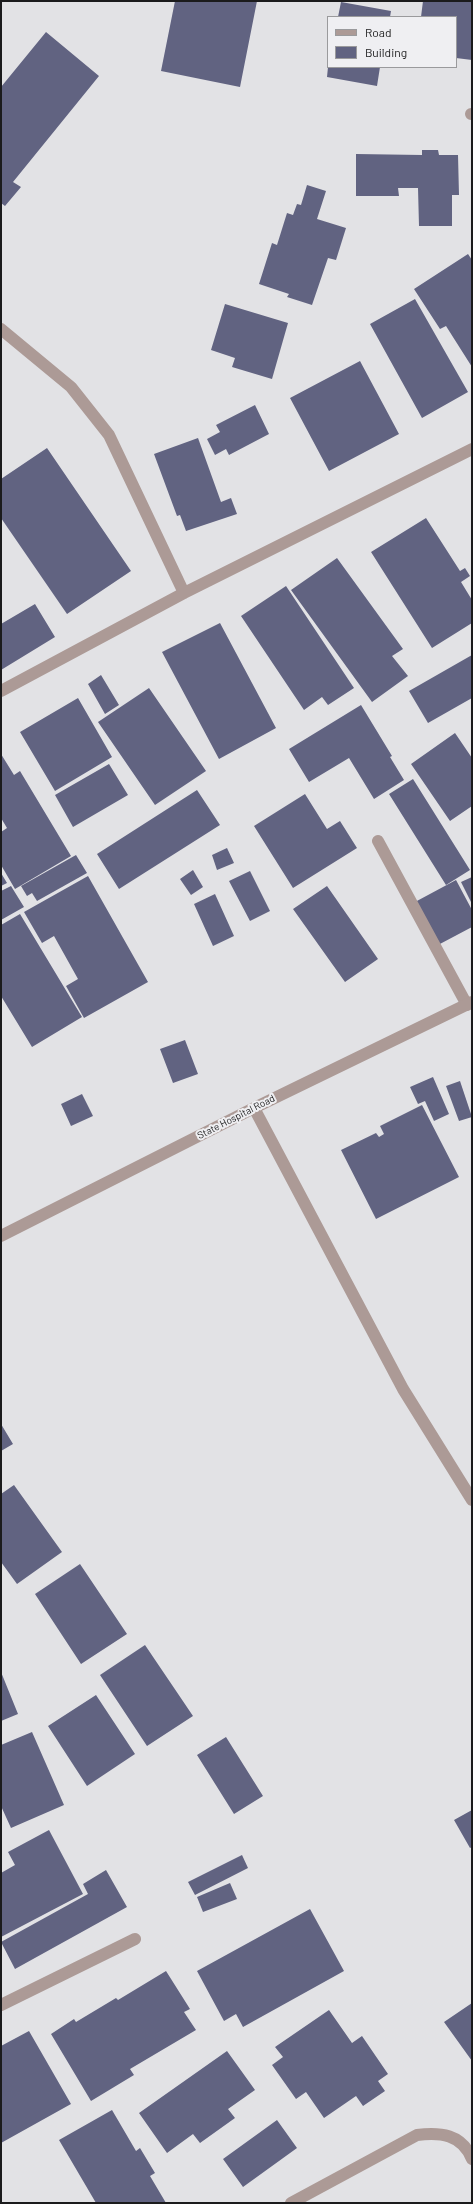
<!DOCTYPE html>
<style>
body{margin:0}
#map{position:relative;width:473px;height:2204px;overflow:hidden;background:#e2e2e5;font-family:Barlow,sans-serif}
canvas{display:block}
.frame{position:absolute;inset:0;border:2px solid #1b1b1c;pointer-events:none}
.legend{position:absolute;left:327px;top:16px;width:130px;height:52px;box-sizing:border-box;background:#efeff2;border:1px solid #9a9a9c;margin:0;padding:5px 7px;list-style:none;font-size:12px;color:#1b1b1c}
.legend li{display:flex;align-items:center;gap:8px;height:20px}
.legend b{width:20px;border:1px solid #9a9a9c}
</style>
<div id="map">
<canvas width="473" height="2204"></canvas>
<div class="frame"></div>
<ul class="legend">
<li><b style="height:5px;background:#ac9a96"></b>Road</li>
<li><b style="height:11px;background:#616381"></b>Building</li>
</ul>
</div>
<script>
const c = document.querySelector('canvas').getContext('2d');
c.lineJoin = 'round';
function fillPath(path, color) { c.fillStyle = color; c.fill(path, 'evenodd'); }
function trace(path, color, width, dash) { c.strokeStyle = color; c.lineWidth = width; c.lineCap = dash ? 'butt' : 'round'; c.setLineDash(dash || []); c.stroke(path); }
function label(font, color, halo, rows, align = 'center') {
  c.font = font + ' Barlow,sans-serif'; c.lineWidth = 4; c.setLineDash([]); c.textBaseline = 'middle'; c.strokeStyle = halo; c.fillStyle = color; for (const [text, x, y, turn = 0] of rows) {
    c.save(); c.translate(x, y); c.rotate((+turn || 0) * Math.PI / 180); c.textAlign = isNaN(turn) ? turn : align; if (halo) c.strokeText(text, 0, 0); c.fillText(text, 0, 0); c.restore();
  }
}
fillPath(new Path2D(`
 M175,1h82l-17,86 -79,-16z
 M423,1h49v59l-16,-2v-41h-35z
 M341,2l50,9 -1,6h-52z
 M46,32l53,44 -86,106 8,5 -16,19 -4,-3v-116z
 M328,67h52l-3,19 -50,-9z
 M422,150h16l1,5h19l1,40h-7v31h-33l-1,-38h-20l1,8h-43v-42l66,1z
 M307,185l19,6 -9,28 29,9 -10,32 -8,-2 -16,47 -25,-8 2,-3 -30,-10 13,-41 5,2 10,-32 6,2 4,-11 4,1z
 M468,254l4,6v107l-26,-41 -6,3 -26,-40z
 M415,299l53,93 -46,26 -52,-94z
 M225,304l63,19 -16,56 -40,-12 3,-9 -24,-8z
 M360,361l39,73 -70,37 -39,-73z
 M255,405l14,29 -40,21 -3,-6 -11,6 -8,-16 13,-7 -4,-7z
 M198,438l23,64 10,-4 6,16 -51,17 -6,-16 -3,1 -23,-62z
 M47,448l84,123 -64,43 -66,-96v-39z
 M426,518l34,53 5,-3 5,8 -9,6 11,18v23l-40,25 -61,-96z
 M337,558l66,91 -11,7 16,20 -36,26 -81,-112z
 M286,586l68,102 -26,17 -6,-8 -18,13 -63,-94z
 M35,604l20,33 -54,33v-46z
 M220,623l56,105 -57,31 -57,-107z
 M472,655v43l-44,25 -19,-32z
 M101,675l18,30 -14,9 -17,-30z
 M149,688l57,83 -51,34 -57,-83z
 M78,698l34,59 -57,34 -35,-59z
 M361,705l31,51 -2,1 14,23 -30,19 -25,-41 -40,24 -20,-33z
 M455,733l17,25v48l-22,15 -39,-57z
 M1,754l13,21 6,-4 51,85 -56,33 -14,-24v-33l6,-4 -6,-10z
 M109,764l19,31 -55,32 -18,-32z
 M413,779l57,91 -24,15 -57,-91z
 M197,790l23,35 -101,64 -22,-35z
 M305,794l22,35 13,-8 17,27 -64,40 -39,-62z
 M227,848l7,15 -17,7 -5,-15z
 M76,855l11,18 -50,28 -5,-8 -5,3 -6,-10z
 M193,870l10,17 -12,8 -11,-16z
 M250,871l20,40 -20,10 -21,-40z
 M1,873l6,10 -6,3z
 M88,876l60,106 -64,36 -18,-32 12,-7 -24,-43 -12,7 -18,-31z
 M472,877v27l-11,-22z
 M456,880l16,30v17l-34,18 -23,-43z
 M11,886l13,21 -23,13v-29z
 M327,886l51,73 -33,23 -52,-73z
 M215,894l19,42 -21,10 -19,-42z
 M20,914l62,103 -50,30 -31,-51v-71z
 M185,1040l13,34 -25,9 -13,-34z
 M433,1077l16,37 -15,7 -9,-20 -7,3 -8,-17z
 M460,1081l12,36 -13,4 -13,-35z
 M82,1094l11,22 -22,10 -10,-22z
 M422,1105l37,72 -83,42 -35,-69 35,-17 3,4 5,-3 -4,-8z
 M1,1424l12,20 -12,7z
 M14,1485l48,67 -45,32 -16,-22v-68z
 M80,1564l47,70 -46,30 -46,-70z
 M145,1645l48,71 -46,30 -47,-71z
 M1,1672l17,42 -17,7z
 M96,1695l39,59 -48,32 -39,-60z
 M32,1732l32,73 -53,23 -10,-22v-61z
 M226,1737l37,59 -29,18 -37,-59z
 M472,1810v37l-2,1 -16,-28z
 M49,1830l34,64 -82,43v-64l14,-8 -7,-13z
 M242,1855l6,13 -53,27 -7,-13z
 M106,1870l21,37 -112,62 -14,-27 87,-48 -5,-10z
 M230,1883l7,16 -34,13 -6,-15z
 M310,1909l34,62 -101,56 -7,-13 -12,7 -27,-50z
 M166,1971l24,38 -6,3 12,18 -66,39 4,6 -43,26 -40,-67 23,-15 2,3 40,-24 2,2z
 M472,2003v58l-28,-39z
 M329,2010l23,33 10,-7 26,38 -10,7 7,10 -22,15 -7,-10 -32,22 -18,-26 -10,7 -24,-34 11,-8 -8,-10z
 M29,2031l42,73 -70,39v-97z
 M227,2051l28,39 -27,19 7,9 -35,25 -7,-9 -26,19 -28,-40z
 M112,2110l24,41 4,-3 15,25 -5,3 16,27h-70l-37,-63z
 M277,2120l20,28 -54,39 -20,-28z`), '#616381');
trace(new Path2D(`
 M378,841l89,164`), '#ac9a96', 12);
trace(new Path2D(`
 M471,114h1
 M1,329l70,58 38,48 75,158
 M1,691l183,-98 288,-144
 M254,1108l149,281 69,111
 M1,1236l253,-128 218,-106
 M1,2005l134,-66
 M291,2203l126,-68c23,-3 45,-1 55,24`), '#ac9a96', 12);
label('10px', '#1b1b1c', '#efeff2', [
 ["State Hospital Road",236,1117,-27]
]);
</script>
